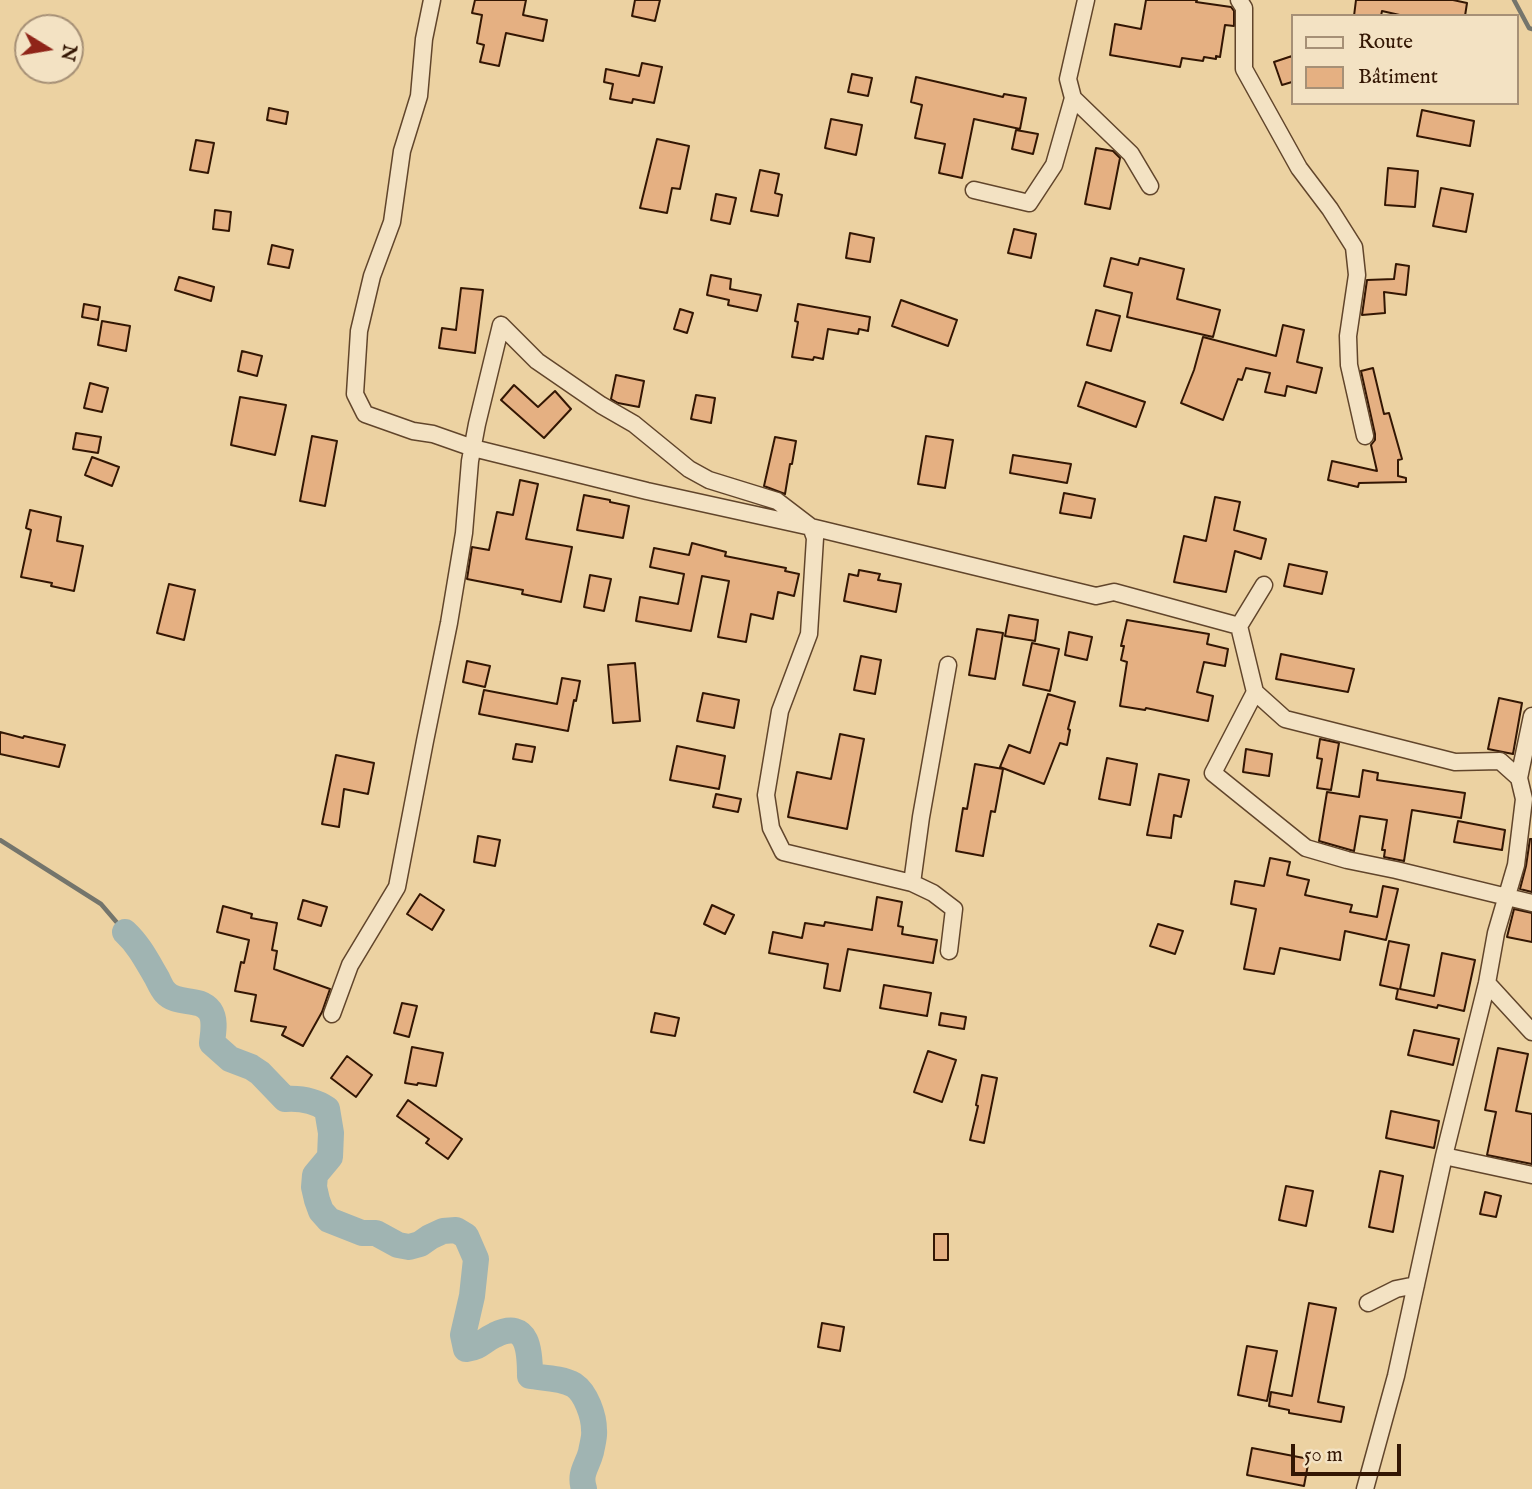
<!DOCTYPE html>
<meta charset="utf-8">
<style>
body{margin:0}
#map{position:relative;width:1532px;height:1489px;overflow:hidden;background:#ecd2a2;font-family:"IM FELL English",serif}
canvas{display:block}
.legend{position:absolute;left:1291px;top:14px;width:228px;height:91px;box-sizing:border-box;background:#f3e2c3;border:2px solid #a69076;margin:0;padding:9px 12px;list-style:none;font-size:21px;color:#331603}
.legend li{display:flex;align-items:center;gap:14px;height:35px}
.legend b{width:35px;border:2px solid #a69076}
.north{position:absolute;left:14px;top:14px;width:70px;height:70px;box-sizing:border-box;background:#f3e2c3;border:2px solid #a69076;border-radius:50%;rotate:101deg;font-size:19px;font-weight:700;line-height:28px;text-align:center;color:#331603}
.north::after{content:'';display:block;margin:auto;width:24px;height:32px;background:#8f2418;clip-path:polygon(50% 0,100% 100%,50% 72%,0 100%)}
.scale{position:absolute;left:1291px;top:1444px;width:110px;height:32px;box-sizing:border-box;border:4px solid #331603;border-top:0;padding-left:9px;font-size:21px;line-height:24px;white-space:nowrap;color:#331603;-webkit-text-stroke:5px #f3e2c3;paint-order:stroke}
</style>
<div id="map">
<canvas width="1532" height="1489"></canvas>
<ul class="legend">
<li><b style="height:9px;background:#f3e2c3"></b>Route</li>
<li><b style="height:19px;background:#e5b082"></b>Bâtiment</li>
</ul>
<div class="north">N</div>
<div class="scale">50 m</div>
</div>
<script>
const c = document.querySelector('canvas').getContext('2d');
c.lineJoin = 'round';
function trace(path, color, width, dash) { c.strokeStyle = color; c.lineWidth = width; c.lineCap = dash ? 'butt' : 'round'; c.setLineDash(dash || []); c.stroke(path); }
function fillPath(path, color) { c.fillStyle = color; c.fill(path, 'evenodd'); }
trace(new Path2D(`
 M1514,0l15,28 3,1
 M0,840l101,64 24,28`), '#74756c', 4.5);
trace(new Path2D(`
 M125,932c14,13 22,29 32,46 2,4 5,11 8,14 12,14 34,4 45,19 6,9 3,22 2,32l18,16 21,8 9,6 25,26c15,-1 29,1 42,10l4,24 -1,24 -15,18 -1,12 3,13 4,11 8,9 33,13h14l22,12 11,2 11,-3 10,-7 13,-6 13,-1 10,6 10,23 -4,37 -9,39 3,14c15,-2 16,-8 29,-14 34,-17 35,18 35,41 14,2 32,2 44,9 12,8 20,31 20,45 1,7 -2,15 -3,22 -4,15 -12,21 -7,37`), '#a0b4b2', 26);
const building = new Path2D(`
 M475,0h51l-3,15 24,5 -4,21 -37,-8 -7,33 -19,-4 4,-17 -7,-2 5,-28 -10,-2z
 M635,0h25l-5,21 -23,-5z
 M1146,0h51l-1,2 35,5 3,4v15l-9,-1 -5,32 -4,-1v3l-12,-2 -1,4 -21,-3 -2,9 -70,-12 5,-31 26,5z
 M1356,0h97l14,3 -2,13h-61l-22,-5 -1,5h-27z
 M1292,56v26l-10,3 -8,-23z
 M642,63l20,4 -8,36 -21,-4 -1,4 -22,-4 3,-15 -9,-2 2,-13 33,7z
 M852,74l20,4 -4,18 -20,-4z
 M916,77l87,20 1,-3 22,4 -6,31 -46,-10 -12,59 -23,-5 6,-29 -30,-6 7,-33 -11,-3z
 M269,108l19,4 -2,12 -19,-4z
 M1422,110l52,11 -4,25 -53,-10z
 M831,119l31,6 -6,30 -31,-7z
 M1016,130l22,4 -5,20 -21,-5z
 M657,139l32,7 -9,43 -8,-1 -5,25 -27,-5z
 M196,140l18,3 -6,30 -18,-3z
 M1096,148l17,3 7,7 -10,51 -25,-5z
 M1388,168l30,3 -3,36 -30,-2z
 M760,170l19,4 -4,19 7,2 -4,21 -27,-5z
 M1441,188l32,6 -7,38 -33,-6z
 M716,194l20,4 -6,26 -19,-4z
 M215,210l16,2 -2,19 -16,-2z
 M1014,229l22,5 -5,24 -23,-5z
 M850,233l24,5 -4,24 -24,-4z
 M272,245l21,5 -4,18 -21,-4z
 M1111,258l27,7 2,-7 44,11 -7,30 43,11 -7,27 -86,-20 5,-24 -28,-7z
 M1396,264l13,2 -3,29 -22,-3 1,21 -23,2 5,-35 27,-1z
 M711,275l20,4 -1,10 31,6 -4,16 -29,-6 1,-5 -22,-5z
 M179,277l35,10 -3,14 -36,-11z
 M461,288l22,2 -8,63 -36,-5 3,-20 14,2z
 M901,300l56,20 -9,26 -56,-20z
 M84,304l16,3 -2,13 -16,-3z
 M798,304l72,13 -2,14 -9,-2 -1,5 -30,-5 -5,30 -9,-2 -1,3 -21,-3 6,-35 -3,-1z
 M680,309l13,4 -6,20 -13,-4z
 M1096,310l24,6 -9,35 -24,-6z
 M102,321l28,5 -4,25 -28,-6z
 M1283,325l21,5 -7,32 25,6 -6,25 -29,-7 -2,10 -20,-4 5,-19 -24,-5 -4,12 -4,-1 -15,41 -42,-17 13,-33 9,-33 73,19z
 M242,351l20,5 -5,20 -19,-5z
 M1373,368l11,46 5,-1 13,46 -4,1v16l8,2v4l-47,1 -1,4 -30,-7 4,-19 45,10 -6,-26 4,-5v-6l-14,-63z
 M616,375l28,6 -5,26 -21,-4 -7,-4z
 M1086,382l59,20 -9,25 -58,-21z
 M90,383l18,5 -6,24 -18,-4z
 M514,385l24,22 17,-16 16,18 -27,29 -43,-38z
 M696,395l19,3 -4,25 -20,-4z
 M240,397l46,8 -11,50 -44,-10z
 M76,433l25,4 -3,16 -25,-4z
 M312,436l25,5 -12,65 -25,-5z
 M926,436l27,4 -8,48 -27,-4z
 M775,437l21,4 -4,23h-2l-5,30 -21,-8z
 M1013,455l58,9 -4,19 -57,-10z
 M92,457l27,10 -7,19 -27,-11z
 M520,480l18,4 -12,55 46,8 -11,55 -39,-8 1,-4 -56,-11 5,-32 17,3 8,-38 16,3z
 M1064,493l31,6 -4,19 -31,-5z
 M584,495l26,5v2l19,4 -6,32 -46,-8z
 M1215,497l25,5 -6,28 32,9 -5,20 -26,-8 -9,41 -52,-10 10,-46 22,5z
 M30,510l31,7 -4,24 26,5 -9,45 -23,-5 1,-3 -31,-6 10,-47 -5,-2z
 M692,543l34,9 -1,4 61,12 -1,3 14,3 -5,22 -16,-4 -5,27 -22,-5 -5,28 -28,-5 11,-56 -27,-5 -11,55 -55,-10 4,-24 38,7 6,-30 -34,-7 4,-19 35,7z
 M1289,564l38,8 -5,22 -38,-8z
 M859,570l21,4 -2,6 23,4 -5,28 -52,-11 5,-27 9,2z
 M590,575l21,4 -7,32 -20,-4z
 M169,584l26,6 -11,50 -27,-7z
 M1009,615l29,5 -3,21 -30,-5z
 M1127,620l82,14 -2,10 21,5 -3,17 -21,-4 -7,30 16,4 -5,25 -62,-13 -1,2 -25,-4 7,-44 -6,-2 3,-14h-3z
 M977,629l26,4 -8,46 -26,-4z
 M1069,632l23,5 -5,23 -22,-5z
 M1032,643l27,6 -9,42 -27,-6z
 M1281,654l73,15 -6,23 -72,-13z
 M861,656l20,4 -6,34 -21,-4z
 M467,661l23,5 -5,21 -22,-5z
 M635,663l5,58 -27,2 -5,-58z
 M562,678l18,3 -4,20 -2,-1 -6,31 -89,-17 5,-24 73,14z
 M703,693l36,7 -5,28 -37,-7z
 M1048,694l27,8 -7,27 2,1 -3,15 -7,-2 -16,41 -44,-17 9,-22 21,8z
 M1499,698l23,5 -9,51 -25,-5z
 M0,732l23,6 1,-2 41,9 -6,22 -59,-13z
 M840,734l24,5 -17,90 -59,-12 9,-45 34,7z
 M1320,739l19,4 -8,47 -14,-2 5,-29 -5,-1z
 M516,744l19,3 -3,15 -19,-3z
 M677,746l48,10 -6,33 -49,-9z
 M1246,749l26,5 -3,22 -26,-4z
 M336,755l38,8 -6,31 -24,-5 -5,38 -17,-3z
 M1107,758l30,6 -7,41 -31,-6z
 M975,764l28,5 -8,43 -4,-1 -8,45 -27,-5 7,-43 4,1z
 M1363,770l15,3 -1,7 88,13 -4,25 -49,-8 -8,51 -20,-4 1,-7h-3l5,-30 -27,-4 -6,35 -35,-10 8,-49 32,5z
 M1159,774l30,6 -8,37 -7,-2 -3,23 -24,-3z
 M716,794l25,5 -3,13 -25,-5z
 M1458,821l47,9 -3,20 -48,-8z
 M478,836l22,4 -5,26 -21,-4z
 M1530,839h2v53l-12,-3 6,-23z
 M1270,858l20,4 -3,13 22,5 -4,15 47,10 -2,7 27,5 6,-31 15,3 -12,51 -41,-9 -5,29 -60,-12 -6,26 -30,-5 12,-60 -25,-5 4,-23 29,5z
 M420,894l24,16 -12,20 -25,-16z
 M877,897l25,5 -4,24 5,1 -1,7 35,6 -4,23 -85,-14 -8,42 -16,-3 4,-24 -59,-11 4,-21 29,6 3,-15 19,3 1,-4 47,8z
 M303,900l24,7 -6,19 -23,-7z
 M712,905l22,10 -9,19 -21,-10z
 M223,906l29,8 -1,4 26,5 -5,27 5,1 -3,18 56,20 -8,23 -19,34 -21,-11 4,-8 -35,-6 5,-26 -21,-4 6,-29 3,1 5,-23 -32,-8z
 M1514,909l18,4v29l-25,-5z
 M1158,924l25,7 -8,23 -25,-8z
 M1389,941l20,4 -9,44 34,7 8,-43 33,7 -11,51 -26,-6 -1,3 -41,-9 2,-10 -18,-4z
 M884,985l47,8 -4,23 -47,-8z
 M402,1003l15,3 -8,31 -15,-4z
 M655,1013l24,5 -4,18 -24,-4z
 M941,1013l25,4 -2,12 -25,-4z
 M1414,1030l45,9 -6,26 -45,-10z
 M412,1047l31,6 -7,33 -18,-3 -1,2 -12,-2z
 M1498,1048l30,6 -12,57 16,3v50l-45,-9 9,-43 -11,-2z
 M928,1051l28,9 -14,42 -28,-10z
 M347,1056l25,19 -16,22 -25,-19z
 M982,1075l15,3 -13,65 -14,-3 8,-34 -2,-1z
 M408,1100l54,39 -14,20 -22,-16 3,-4 -32,-23z
 M1391,1111l48,10 -5,27 -48,-10z
 M1380,1171l23,5 -10,56 -24,-5z
 M1286,1186l27,5 -7,35 -27,-6z
 M1485,1192l16,4 -5,21 -16,-3z
 M934,1234h14v26h-14z
 M1309,1303l27,5 -18,94 26,5 -3,15 -52,-9v-3l-20,-4 2,-14 21,4z
 M822,1323l22,4 -4,24 -22,-4z
 M1247,1346l30,5 -10,50 -29,-6z
 M1252,1448l57,11 -5,27 -57,-11z`);
fillPath(building, '#e5b082');
trace(building, '#331603', 2);
const minor = new Path2D(`
 M432,0l-8,39 -5,57 -17,55 -10,71 -20,54 -13,55 -4,63 10,20 48,17 20,3 40,14 174,43 164,36 285,69 18,-4 125,34
 M1086,0l-18,79 5,19 58,56 19,32
 M1239,0l5,8v61l55,99 31,41 24,38 3,28 -9,61 1,29 16,71
 M974,190l55,13 25,-38 19,-67
 M501,325l36,36 64,44 33,19 55,45 20,11 68,21 34,26 4,11 -6,96 -29,77 -14,84 5,33 12,24 129,31 21,10 21,16 -5,42
 M1264,585l-25,41 16,66 -42,81 93,75 41,12 49,10 136,33
 M1255,692l30,27 170,43 45,-1 19,17 5,21 -8,66 -20,68 -9,50 -43,173 -48,220 -31,113
 M1519,778l13,-62
 M912,883l9,-66 27,-152
 M1487,983l45,49
 M332,1014l18,-49 47,-78 28,-146 24,-118 15,-90 6,-72 7,-37 24,-99
 M1444,1156l88,19
 M1368,1303l28,-14 20,-4`);
trace(minor, '#61452b', 19);
trace(minor, '#f3e2c3', 16);
</script>
